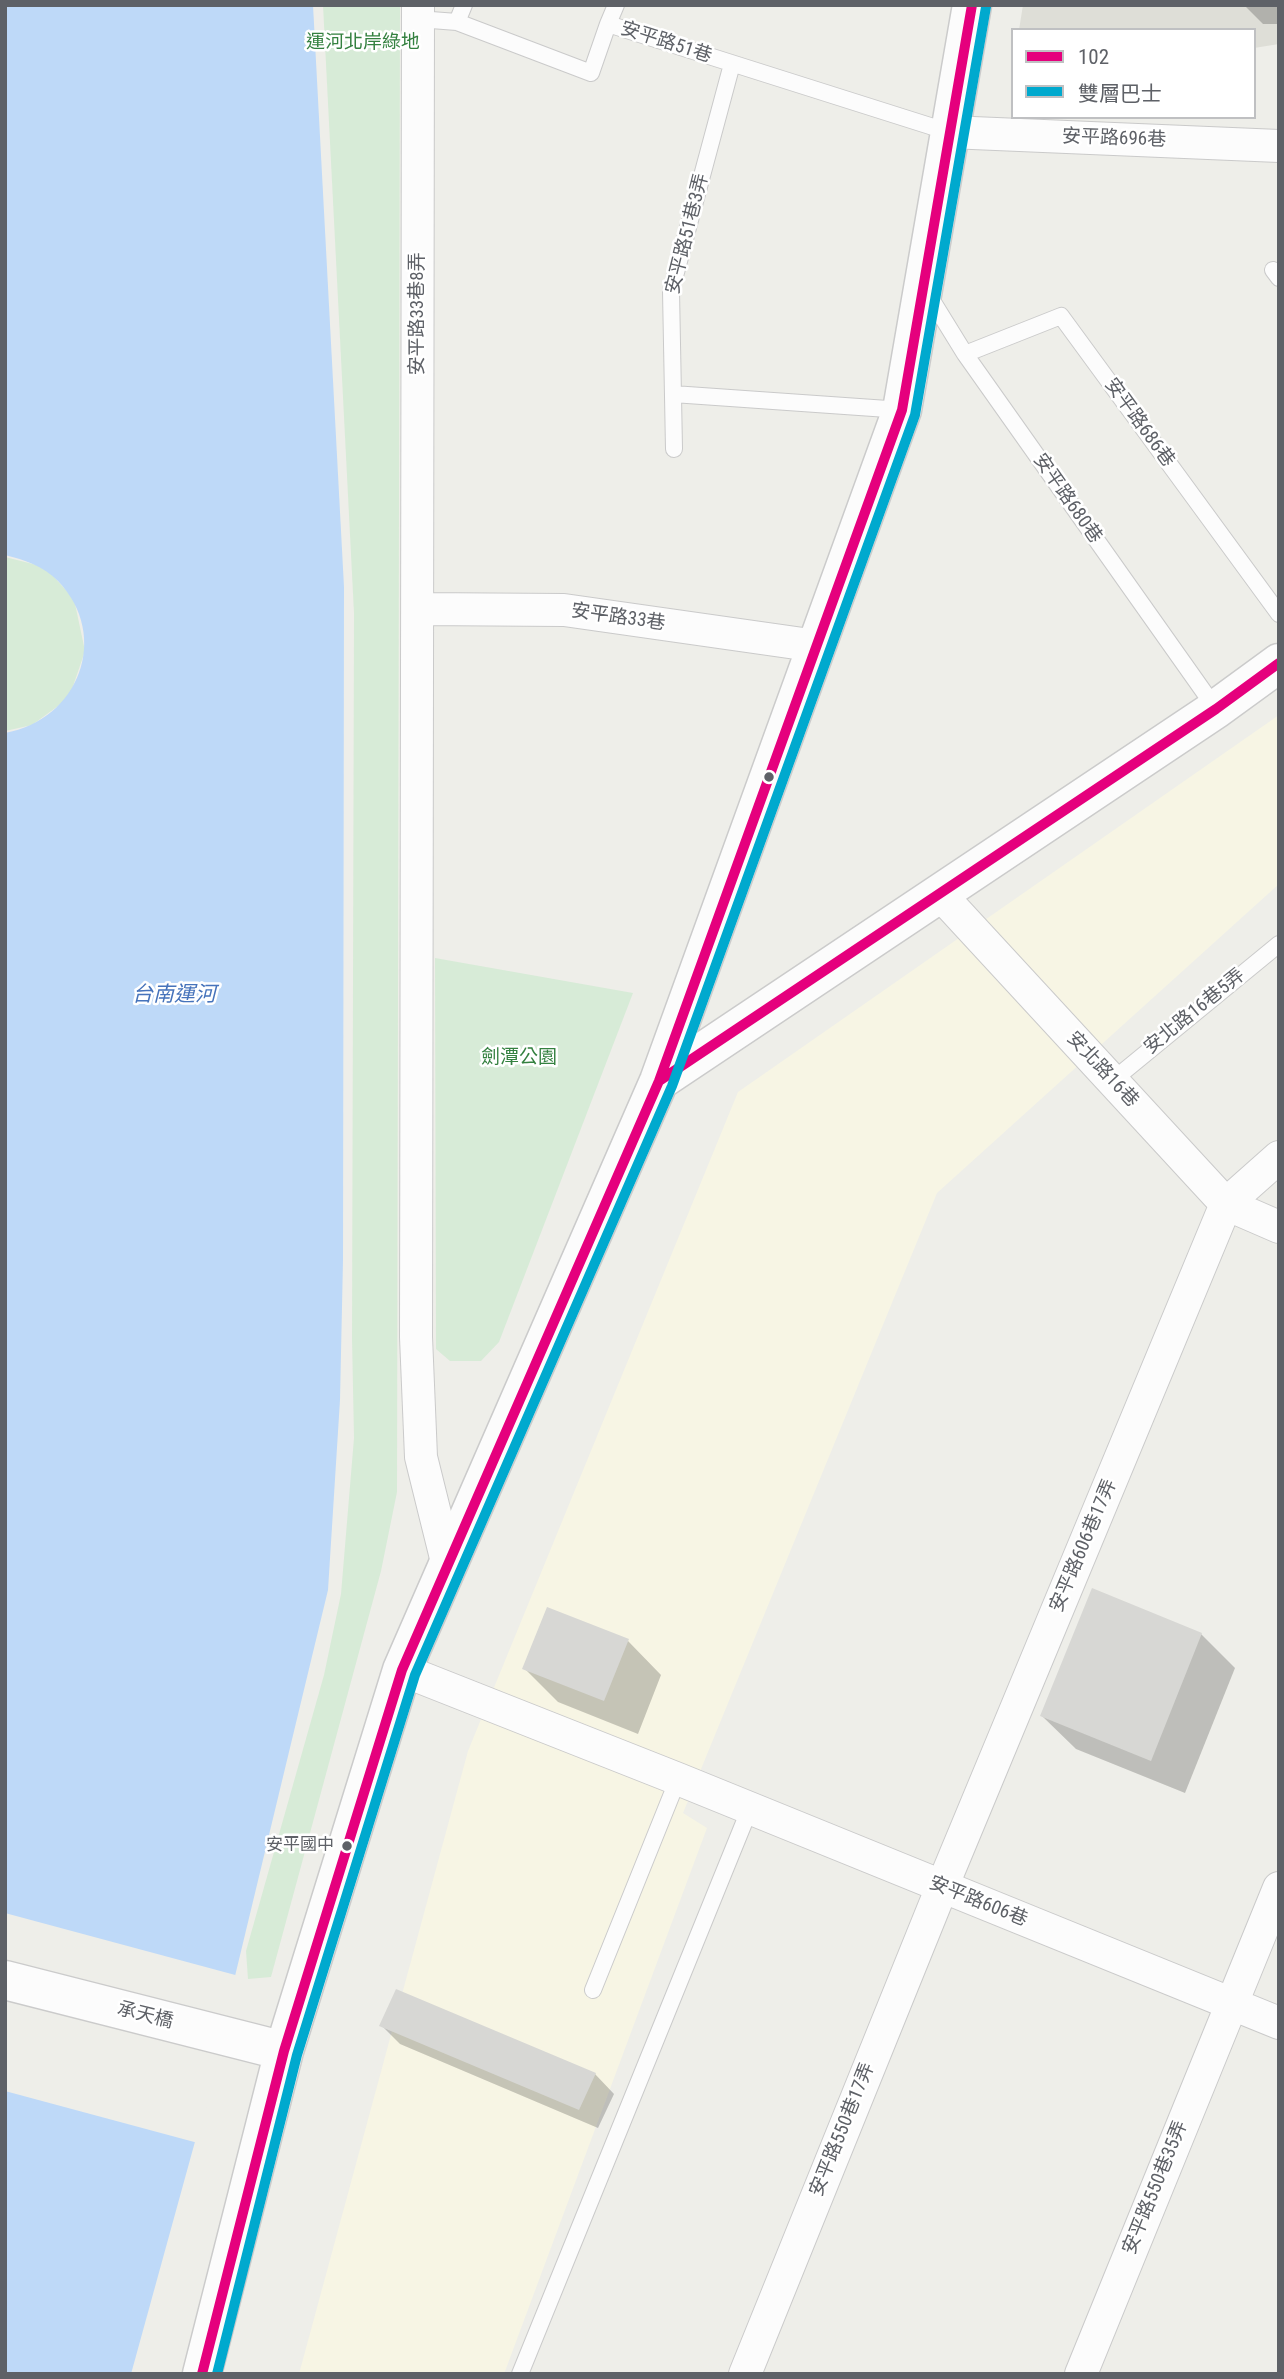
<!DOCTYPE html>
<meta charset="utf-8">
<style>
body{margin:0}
#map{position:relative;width:1284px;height:2379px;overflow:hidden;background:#eeeee9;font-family:"Roboto Condensed","Noto Sans TC",sans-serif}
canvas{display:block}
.frame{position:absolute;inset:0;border:7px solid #5e6167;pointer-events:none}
.legend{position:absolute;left:1011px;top:28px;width:245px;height:91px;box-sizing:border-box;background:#fff;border:2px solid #bfc0c2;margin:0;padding:9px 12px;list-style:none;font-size:21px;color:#5e6167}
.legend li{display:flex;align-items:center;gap:14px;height:35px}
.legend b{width:35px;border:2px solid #bfc0c2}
</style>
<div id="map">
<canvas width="1284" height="2379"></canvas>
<div class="frame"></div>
<ul class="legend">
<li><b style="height:9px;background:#e5007d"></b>102</li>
<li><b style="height:9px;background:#00a9ce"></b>雙層巴士</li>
</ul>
</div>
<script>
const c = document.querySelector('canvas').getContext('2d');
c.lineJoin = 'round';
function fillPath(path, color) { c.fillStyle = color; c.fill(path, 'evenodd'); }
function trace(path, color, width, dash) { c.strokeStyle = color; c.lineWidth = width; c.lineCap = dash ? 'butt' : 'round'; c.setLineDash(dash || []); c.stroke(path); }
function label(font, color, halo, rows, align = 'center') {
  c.font = font + ' "Roboto Condensed","Noto Sans TC",sans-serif'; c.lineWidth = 5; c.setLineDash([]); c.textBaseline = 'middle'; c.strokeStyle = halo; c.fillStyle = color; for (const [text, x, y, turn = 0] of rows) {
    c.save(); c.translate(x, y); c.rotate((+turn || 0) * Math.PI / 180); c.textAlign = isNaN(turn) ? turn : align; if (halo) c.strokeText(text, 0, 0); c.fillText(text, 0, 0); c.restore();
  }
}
fillPath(new Path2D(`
 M1279,715v169l-342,309 -254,620 24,15 -203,546h-205l169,-623 270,-659z`), '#f7f5e4');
fillPath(new Path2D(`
 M1023,5h256v39l-25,4v-18h-235z`), '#deded7');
fillPath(new Path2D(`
 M323,5h77l-3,1487 -16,79 -110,406 -23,2 -2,-28 78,-276 17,-81 13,-156 -2,-100 2,-725z
 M5,557l40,10 29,32 11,52 -16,47 -37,27 -27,6z
 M435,958l198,35 -134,349 -18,19h-31l-14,-12z`), '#d7ebd7');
fillPath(new Path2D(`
 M5,5h308l31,582 -1,673 -3,140 -12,190 -132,548 -65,236h-126v-1641c74,-13 106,-97 53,-152 -15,-15 -33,-21 -53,-26z`), '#bed9f8');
fillPath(new Path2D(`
 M5,1913l234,63 -41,167 -193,-52z`), '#eeeee9');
fillPath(new Path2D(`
 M1244,5h35v19h-16z
 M1201,1634l34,34 -50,125 -109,-44 -34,-33z
 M628,1641l33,34 -23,59 -80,-32 -33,-33z
 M381,2025l214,49 19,20 -16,34 -198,-84z`), '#0003');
fillPath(new Path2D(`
 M1092,1588l110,45 -51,128 -111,-45z
 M547,1607l82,32 -25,62 -82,-32z
 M396,1989l200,84 -17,37 -200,-84z`), '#d7d7d4');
const lane = new Path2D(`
 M418,19l39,3 134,51 17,-49 341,108
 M457,22l7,-17
 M608,24l8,-19
 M1273,270l6,8
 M928,294l37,60 251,355
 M965,354l96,-38 218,298
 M673,394l229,16
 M674,449l-3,-158 61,-227
 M1112,1081l167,-137
 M593,1990l85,-211
 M520,2374l230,-566`);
const street = new Path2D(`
 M418,5l-2,1332 5,120 27,109
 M949,132l330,14
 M418,609l146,1 253,36
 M939,893l287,311 53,23
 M402,1670l276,109 601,244
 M745,2374l197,-487 284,-683 53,-47
 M1081,2374l198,-486`);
const secondary = new Path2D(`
 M659,1081l557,-372 63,-46
 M5,1980l279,71
 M202,2374l82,-323 118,-381 257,-589 243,-671 70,-405`);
trace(lane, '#cacaca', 18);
trace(street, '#cacaca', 34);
trace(secondary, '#cbcbcb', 41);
trace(lane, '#fcfcfc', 16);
trace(street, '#fcfcfc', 32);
trace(secondary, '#fcfcfc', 38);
trace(new Path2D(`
 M659,1081l557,-372 63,-46
 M202,2374l82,-323 118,-381 257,-589 243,-671 70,-405`), '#e5007d', 10);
trace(new Path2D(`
 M217,2374l80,-319 118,-380 257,-589 243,-671 71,-408`), '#00a9ce', 10);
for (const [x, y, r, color] of [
 [769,777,6,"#5e6167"],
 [347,1846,6,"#5e6167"]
]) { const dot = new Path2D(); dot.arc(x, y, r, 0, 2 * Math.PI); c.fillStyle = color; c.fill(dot); trace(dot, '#fff', 2.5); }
label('17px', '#5e6167', '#fff', [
 ["安平國中",334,1846]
], 'right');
label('19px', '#348140', '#fff', [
 ["運河北岸綠地",363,43],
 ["劍潭公園",519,1058]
]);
label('19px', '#5e6167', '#fff', [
 ["安平路51巷",666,43,18],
 ["安平路696巷",1114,139,2],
 ["安平路51巷3弄",688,234,-76],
 ["安平路33巷8弄",418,314,-90],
 ["安平路686巷",1139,423,54],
 ["安平路680巷",1067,499,55],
 ["安平路33巷",618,618,8],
 ["安北路16巷5弄",1195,1012,-39],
 ["安北路16巷",1102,1070,47],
 ["安平路606巷17弄",1084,1546,-67],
 ["安平路606巷",978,1902,22],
 ["承天橋",145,2016,14],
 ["安平路550巷17弄",843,2130,-68],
 ["安平路550巷35弄",1156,2188,-68]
]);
label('italic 21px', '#4673bb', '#fff', [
 ["台南運河",174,996]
]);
</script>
